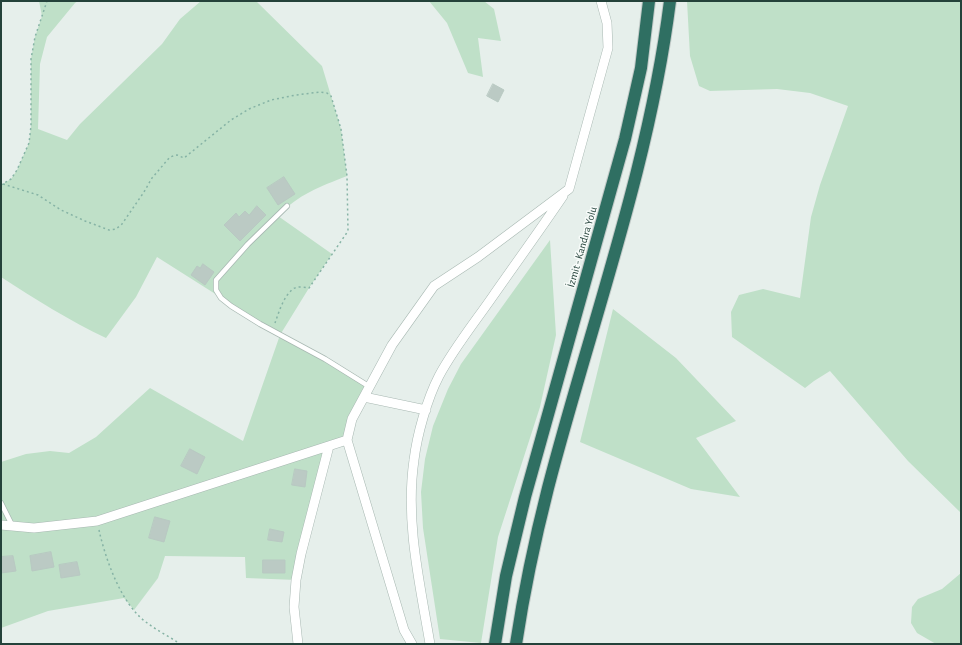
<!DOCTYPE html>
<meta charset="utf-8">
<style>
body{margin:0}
#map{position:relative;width:962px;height:645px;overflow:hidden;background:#e6efeb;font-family:"Alegreya Sans",sans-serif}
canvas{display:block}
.frame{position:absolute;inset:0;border:2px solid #24423a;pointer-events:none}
</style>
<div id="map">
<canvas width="962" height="645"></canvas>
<div class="frame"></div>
</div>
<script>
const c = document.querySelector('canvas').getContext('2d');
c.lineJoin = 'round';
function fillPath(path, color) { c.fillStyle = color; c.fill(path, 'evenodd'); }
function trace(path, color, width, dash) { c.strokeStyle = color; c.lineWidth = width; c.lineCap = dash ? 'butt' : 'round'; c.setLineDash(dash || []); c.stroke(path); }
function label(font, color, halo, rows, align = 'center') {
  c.font = font + ' "Alegreya Sans",sans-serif'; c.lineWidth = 3; c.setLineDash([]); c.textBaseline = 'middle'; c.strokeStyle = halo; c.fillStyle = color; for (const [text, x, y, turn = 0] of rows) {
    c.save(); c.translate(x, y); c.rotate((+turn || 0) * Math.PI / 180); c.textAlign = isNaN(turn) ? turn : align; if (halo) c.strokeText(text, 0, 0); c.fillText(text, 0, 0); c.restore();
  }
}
fillPath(new Path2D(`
 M39,1h39l-3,2 -28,34 -7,27 -2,65 29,11 13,-16 82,-80 18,-25 21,-18h55l66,65 19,63 6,47c-28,11 -48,18 -69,40l54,38 -23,34 -29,47 90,52 -23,53 -18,7 -33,133 -50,-2 -1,-21 -80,-1 -7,22 -24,32 -10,-12 -76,13 -47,17v-166l25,-8 24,-3 19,2 27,-16 54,-49 93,53 37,-106 -123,-78 -21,40 -30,41c-36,-17 -71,-39 -105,-61v-92l10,-6 6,-9 12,-27 2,-17v-67l4,-22 7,-21z
 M429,1h55l10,8 7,32 -23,-3 5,39 -15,-4 -21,-50z
 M687,1h274v512l-53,-52 -78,-90 -16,10 -9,7 -73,-51 -1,-25 8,-17 24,-6 37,9 11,-81 9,-32 28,-79 -38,-13 -33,-4 -67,2 -11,-5 -9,-30z
 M550,240l6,95 -16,72 -42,130 -17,106 -41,-4 -17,-111 -2,-36 4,-33 8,-33 15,-37 13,-25z
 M613,309l63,49 60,63 -40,17 44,59 -49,-8 -111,-47z
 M961,573v71h-25l-19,-11 -6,-10 1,-16 6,-8 24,-10z`), '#bfe0c8');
const building = new Path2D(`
 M493,84l11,6 -6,12 -11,-6z
 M284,177l11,17 -17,11 -11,-17z
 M257,206l9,9 -26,26 -16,-16 12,-12 3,4 6,-6 4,4z
 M203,264l11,8 -9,13 -14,-10 6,-9 3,2z
 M190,449l15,8 -8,17 -16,-8z
 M295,469l12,2 -2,16 -13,-2z
 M155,517l15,4 -6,21 -15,-4z
 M270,529l14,3 -2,10 -14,-2z
 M51,552l3,15 -22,4 -2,-15z
 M13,556l3,15 -15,2v-16z
 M263,560h22v13h-22z
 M77,562l3,13 -19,3 -2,-13z`);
fillPath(building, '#bbcac4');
trace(building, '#b8c9c2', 1);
const lane = new Path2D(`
 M287,206l-39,38 -32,36v10l5,8 10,8 29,18 65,35 45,28
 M1,503l11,22`);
const street = new Path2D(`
 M364,397l62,13
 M1,525l33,3 63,-7 250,-81
 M298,644l-4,-37 2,-27 5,-26 28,-108
 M412,644l-8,-14 -57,-190 5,-21 40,-74 42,-59 44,-29 91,-68 39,-141 -1,-25 -6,-22
 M430,644c-10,-60 -25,-122 -16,-184 3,-25 13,-61 25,-84 15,-28 36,-54 54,-80 23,-33 47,-66 70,-100`);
const highway = new Path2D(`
 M495,644l11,-68 19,-79 100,-358 16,-71 8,-67
 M516,644c8,-53 19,-105 32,-156 42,-162 101,-320 122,-487`);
trace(lane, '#a8b8b2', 6);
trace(street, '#a8b8b2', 10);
trace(highway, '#c2cac8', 14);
trace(new Path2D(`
 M3,184l35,11 23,15 24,11 24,9 7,-1 6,-5 22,-32 8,-14 18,-21 7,-2 7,3 47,-38 18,-11 22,-9 25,-5 24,-3 7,1 4,3 10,33 6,47 1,55 -39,57c-5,-1 -12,-2 -16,1 -10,8 -14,23 -18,34
 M1,185l10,-6 6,-9 12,-27 2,-17v-67l4,-22 12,-36
 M99,530c6,27 19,64 38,84 12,13 29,20 43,30`), '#86b3a5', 1.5, [2, 3]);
trace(lane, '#fff', 4.5);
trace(street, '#fff', 9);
trace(highway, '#2f6f62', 12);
label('11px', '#24423a', '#f7fbf9', [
 ["İzmit - Kandıra Yolu",582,247,-74]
]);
</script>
